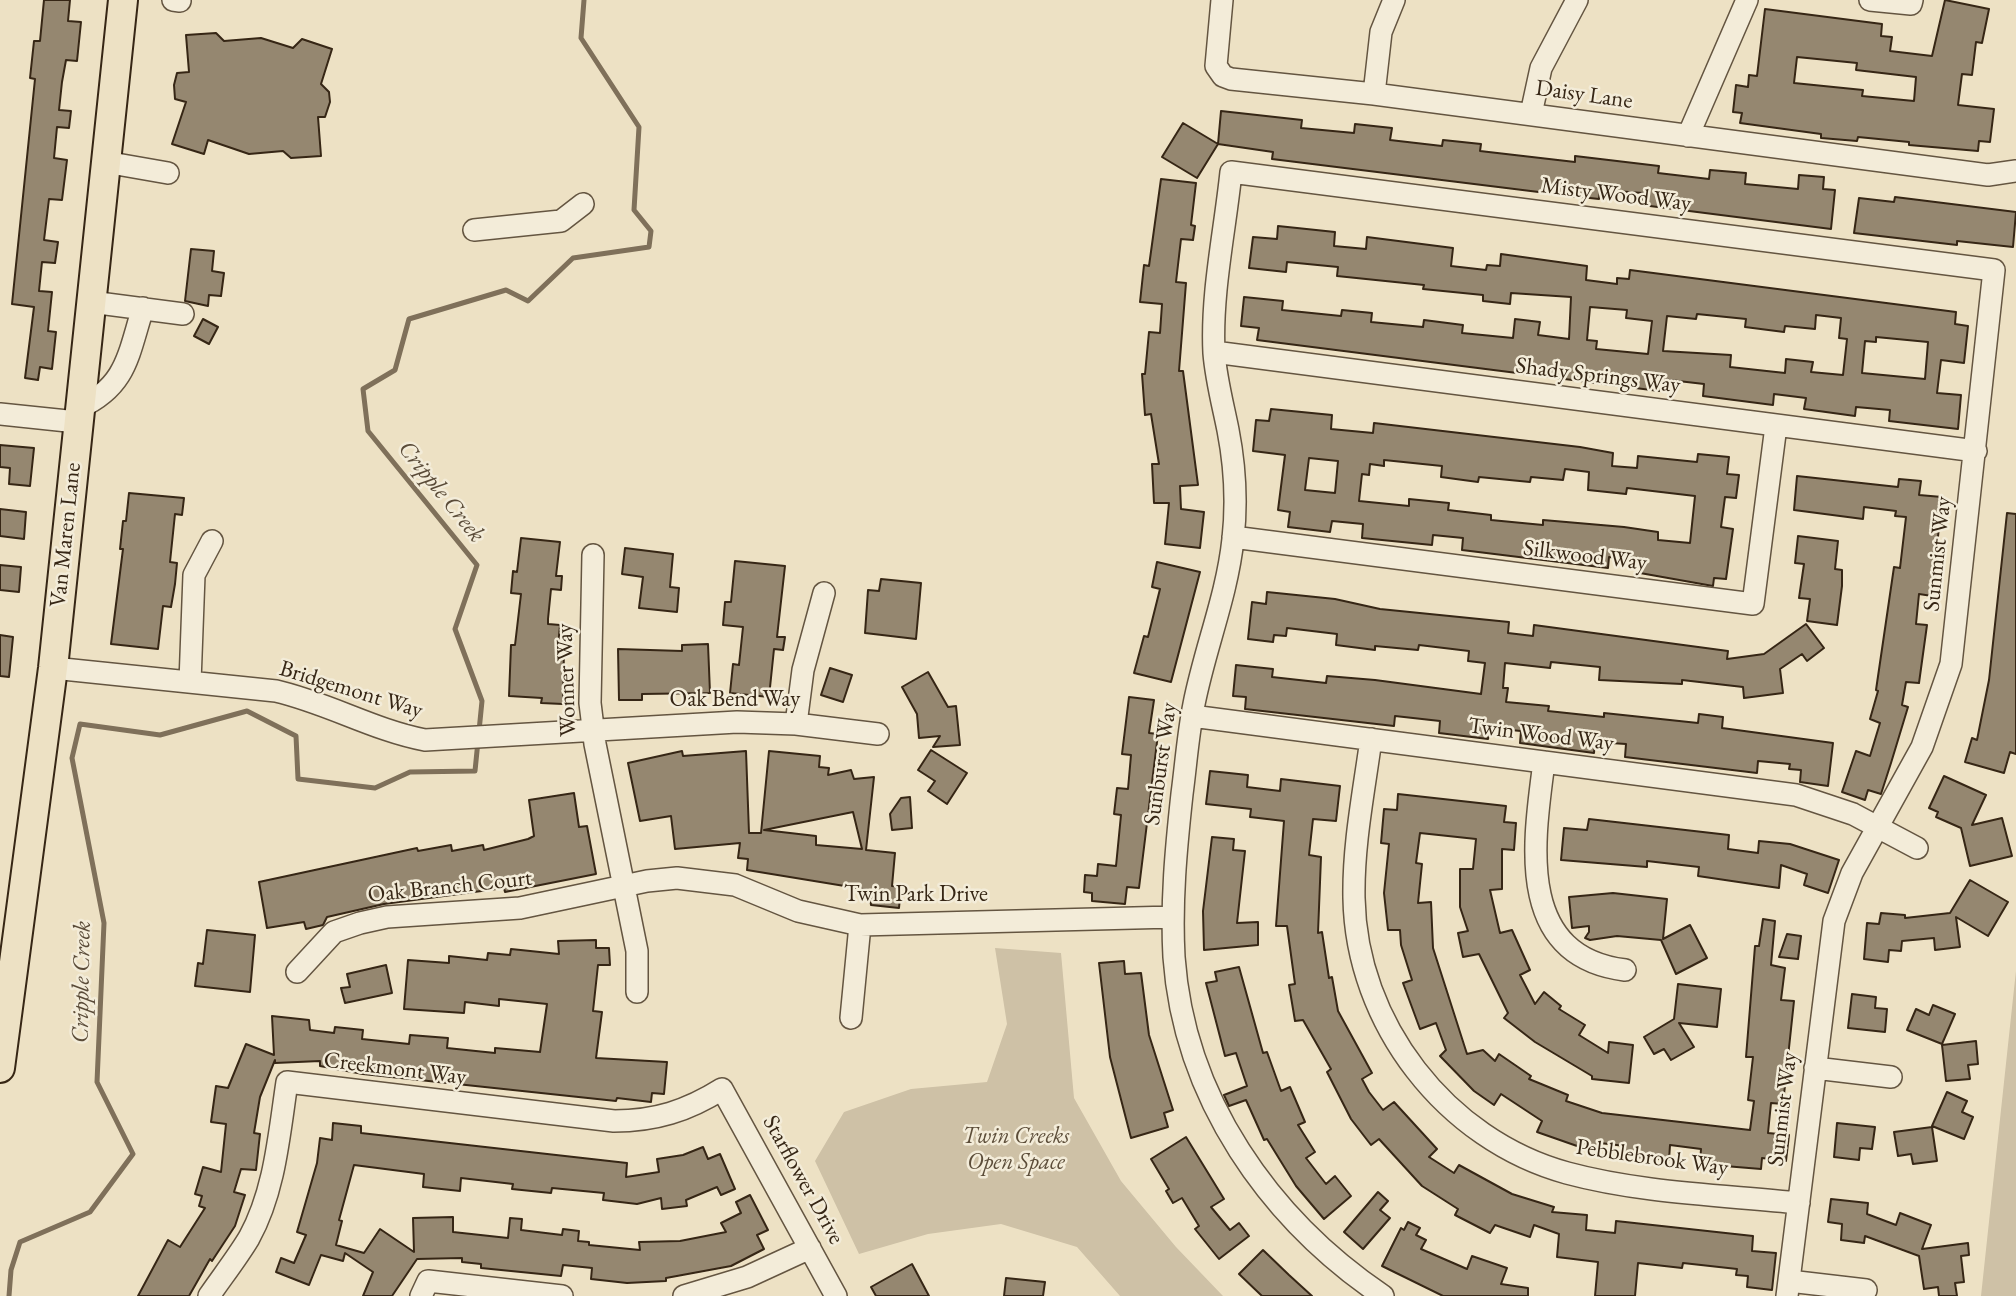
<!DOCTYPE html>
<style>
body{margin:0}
canvas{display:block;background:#ede1c4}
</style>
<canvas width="2016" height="1296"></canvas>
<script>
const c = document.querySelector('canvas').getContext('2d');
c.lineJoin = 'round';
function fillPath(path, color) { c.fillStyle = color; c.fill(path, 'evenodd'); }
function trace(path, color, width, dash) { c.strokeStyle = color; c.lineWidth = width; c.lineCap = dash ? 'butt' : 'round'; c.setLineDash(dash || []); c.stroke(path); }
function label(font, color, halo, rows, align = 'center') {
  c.font = font + ' "EB Garamond",serif'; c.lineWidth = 5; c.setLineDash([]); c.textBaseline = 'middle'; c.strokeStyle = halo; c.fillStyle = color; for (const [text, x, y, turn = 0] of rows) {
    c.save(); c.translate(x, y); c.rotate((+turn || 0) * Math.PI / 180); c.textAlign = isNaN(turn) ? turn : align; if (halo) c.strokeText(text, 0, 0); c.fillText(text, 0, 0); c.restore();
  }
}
fillPath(new Path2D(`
 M995,948l66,5 13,145 47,83 55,66 47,49h-103l-43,-49 -76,-23 -73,10 -69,20 -44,-93 29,-49 67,-23 76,-7 20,-58z
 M2016,971v325h-35l33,-307z`), '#cec1a6');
trace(new Path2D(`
 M479,731l3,-30 -27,-72 22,-64 -109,-134 -5,-42 32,-19 14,-51 97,-29 22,11 45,-43 76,-11 2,-16 -17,-21 5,-83 -58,-89 3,-38
 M9,1296l2,-26 9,-28 70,-30 43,-58 -36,-72 7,-159 -32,-165 8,-34 80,11 87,-24 49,25 2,43 77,9 35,-16 65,-1 3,-30`), '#7f705a', 5);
const building = new Path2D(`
 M44,0h26l-2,21 13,1 -4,39 -11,-1 -4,22 -3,28 12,1 -2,17 -12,-1 -3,31 13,2 -5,40 -13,-1 -5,41 14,2 -3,21 -13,-1 -3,29 13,1 -4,39 8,1 -4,37 -12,-2 -2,13 -13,-2 9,-71 -22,-3 23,-225 -5,-1 4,-37h6z
 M1945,0l44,9 -7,34 -6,-1 -4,33 -10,-1 -4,31 36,4 -4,33 -11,-1 -1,10 -69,-6v-3l-51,-5 -1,4 -36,-3v-4l-81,-11 2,-10 -9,-1 3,-27 12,2 1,-12 8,1 8,-67 117,15 -1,12 11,1 -2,14 42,5zM1797,57l60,6 -1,7 60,7 -2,24 -52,-5 1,-6 -69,-7z
 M216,33l8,8 37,-3 32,10 9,-9 30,10 -11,35 8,8 1,10 -5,15h-7l3,39 -30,2 -8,-7 -34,3 -41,-14 -4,14 -32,-10 14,-42 -11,-3 -1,-14 3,-12 12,-1 -3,-37z
 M1221,111l81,9 -1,8 53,5 1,-9 37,4 -2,12 52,6 1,-6 38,4 -1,7 95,11v-6l84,10 -1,7 51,6 1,-9 36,3 -1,11 53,5 1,-14 25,2 -1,12 12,1 -4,39 -189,-24 1,-12 -43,-3 -1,9 -28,-3 -299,-37 1,-7 -55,-8 -21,34 -35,-21 21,-34 35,21z
 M1161,179l35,4 -5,42 4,1 -2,14 -12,-1 -5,43 10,1 -7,88h4l15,114 -18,1 1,23 23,3 -4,36 -35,-4 4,-41h-15l-2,-39h7l-8,-50 -6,1 -3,-41h3l4,-42 11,1 2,-29 -22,-2 4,-37 5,1z
 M1895,197l121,15 -3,35 -56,-6v4l-103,-12 5,-35 35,4z
 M1278,226l57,6 -1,14 32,3 1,-12 86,11 -2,18 35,4 1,-5 13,1 1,-12 86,12 -1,14 31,4v-6l12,1 1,-9 326,42 -1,12 13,2 -4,37 -23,-3 -4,33 24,2 -3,34 -69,-8 1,-11 -34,-3 -1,9 -51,-7 2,-11 -32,-4 -1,11 -70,-9 1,-12 -43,-5 -2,12 -402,-51 2,-12 -18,-2 3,-29 39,4 -1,9 59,6 1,-6 30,3 -1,9 52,5 1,-7 39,5 -1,8 51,5 2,-19 25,3 -2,13 31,4 2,-42 -60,-4 -1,11 -27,-3v-6l-60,-6 1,-4 -87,-9 1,-9 -51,-5 -1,10 -37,-4 4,-31 24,2zM1590,307l37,3 -1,8 26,3 -4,33 -52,-5 1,-8 -10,-1zM1697,314l49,5 -1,8 39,5 1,-6 30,3 1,-14 25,3 -2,20 8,1 -4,36 -32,-3 2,-10 -27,-3 -1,14 -55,-6 1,-12 -68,-4 4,-35 29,3zM1876,337l52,5 -3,37 -63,-6 3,-32 11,1z
 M191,249l23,2 -2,20 12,2 -3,23 -12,-1 -1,11 -23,-5z
 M203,319l15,8 -9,17 -15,-8z
 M1271,409l61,6 -1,14 42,4 1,-10 206,24 33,6 -1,13 25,2 1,-12 59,6 1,-8 31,3 -2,17 12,1 -3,23 -11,-1 -4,30 12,2 -7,50 -12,-1 -1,8 -73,-13 1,-13 -32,-3 -1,11 -146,-18 1,-12 -30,-3 -1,10 -70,-7 1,-14 -31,-3 -2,11 -42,-5 2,-15 -12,-2 7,-55 -32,-4 3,-31 13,1zM1309,458l29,3 -3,32 -30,-3zM1384,460l58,6 -1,11 37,5 1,-5 51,5 1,-5 32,3 2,-11 24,3 -1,18 38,4 1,-6 68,8 -5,47 -32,-3v-8l-34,-5 -81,-7v5l-52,-5v-5l-43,-5 1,-7 -40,-4v7l-50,-5 3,-27 7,1 1,-11 14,2z
 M0,445l34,3 -4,38 -21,-2 1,-16 -10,-1z
 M1797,476l101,11 1,-8 22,2 -2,14 23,2 -10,99 -13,-2 -3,30 11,1 -8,58 -13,-1 -4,23 6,2 -17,56 -10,31 -13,-4 -3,10 -23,-8 14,-41 14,5 10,-33 -10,-4 8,-28 -2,-1 18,-123 6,1 6,-51 -11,-1 1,-5 -32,-4 -1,12 -69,-9z
 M129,493l55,5 -2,17 -7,-1 -5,48 7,1 -2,21 -4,23 -8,-1 -5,43 -47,-5 12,-95h-3l3,-28h3z
 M0,509l26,3 -2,27 -24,-3z
 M2007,513l9,1v240l-6,-2 -6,21 -39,-11 7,-24 5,2 12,-60z
 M1798,536l40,5 -3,28 7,1v16l-5,39 -30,-4 3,-22 -11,-1 5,-34 -9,-1z
 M521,538l39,4 -4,34h6l-1,14 -10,-1 -3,30v5l12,1 -2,22 6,1 -1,56 -22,-1 1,-5 -33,-2 2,-51h4l6,-51 -10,-1 2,-22 4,1z
 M625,548l48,6 -3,33 9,1 -2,24 -38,-4 4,-31 -21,-3z
 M735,561l50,5 -8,71h8l-2,13 -9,-1 -5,48 -39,-4 3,-29 6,1 4,-38 -20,-2 2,-23h6z
 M1157,562l43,10 -29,110 -37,-9 10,-37 4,1 12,-48 -8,-2z
 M0,565l21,2 -2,25 -19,-2z
 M881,579l40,4 -5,56 -51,-6 3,-43 11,1z
 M1267,592l68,7 45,10 129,13 -1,11 25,3 1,-11 194,26 -1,8 37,-5 42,-30 18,24 -17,13 -5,-7 -22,15 3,24 -39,5 -1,-11 -61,-7v4l-83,-4 1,-13 -49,-5 -1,6 -45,-5 -2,25h5l-2,14 43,4 -1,5 56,6v-4l94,10 1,-9 24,3 -1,11 111,15 -5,43 -28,-4 1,-12 -12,-1 1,-5 -32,-3 -1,12 -132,-16 1,-13 -31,-2 -1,11 -74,-10 1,-12 -31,-3 -2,11 -49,-6 1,-12 -45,-5 -1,10 -149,-17 1,-12 -13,-1 3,-31 37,4 -1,8 54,6 1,-7 48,4 106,14 4,-31 -17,-2 1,-10 -50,-6 -1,5 -43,-4v4l-39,-5 1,-11 -50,-6 -1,8 -12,-1 -1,7 -25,-3 4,-37 14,2z
 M0,635l13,2 -4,40 -9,-1z
 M708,644l2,49 -68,1v6h-23l-1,-51 64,2v-6z
 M830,668l22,7 -9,27 -22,-7z
 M928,672l20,35 8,-1 4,39 -27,2 7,-11 -21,2 -2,-24 -15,-27z
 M1129,697l25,3 -5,33 9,1 -19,154 -12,-1 -2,17 -33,-3v-8l-8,-1 1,-17 12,1 1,-12 18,2 5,-51 -7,-1 3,-26 11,1 3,-34 -9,-1z
 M931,750l36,23 -20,31 -19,-13 7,-10 -17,-11z
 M682,751l1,5 63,-5 3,82h12l8,-82 51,5 -1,11 10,1 -1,7 23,-5 3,9 20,-2 -8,73 29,3 -3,33 9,1 -2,21 -28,-3 -2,-15 -122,-20 1,-11 -10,-1 2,-15 -65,6 -4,-33 -31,5 -12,-58zM853,812l9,37 -46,-4v-9l-52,-6z
 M1210,771l38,4 -1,12 33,4 1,-12 59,7 -4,35 -23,-2 -4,36 12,2 -3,76 4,-1 7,46 3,-1 6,34 34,62 -10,6 7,13 14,18 11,-8 43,47 -8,8 25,16 5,-8 53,29 42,13 -2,5 35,3 -1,15 29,3 1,-12 137,15 -1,15 24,2 -4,37 -25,-3 1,-11 -12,-1 1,-6 -54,-6 -1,5 -44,-5 -3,33h-40l3,-34 -41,-5 2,-23 -25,-9 -4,12 -35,-12 -5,8 -35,-18 3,-6 -36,-23 -43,-47 -8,6 -20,-26 -24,-47 4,-3 -28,-49 -8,1 -6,-36 6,-1 -8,-58h-11l8,-105 -34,-4 1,-8 -45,-5z
 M1944,776l42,19 -14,30 30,-7 10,38 -42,10 -9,-38 -25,-11 2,-5 -9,-4z
 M574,793l5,34 8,-1 9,48 -91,18 -1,-4 -120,16 -57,13 -4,8 -17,4 -2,-7 -37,6 -8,-46 158,-34 1,3 33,-6 1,6 31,-6 1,5 44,-11 6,-3 -5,-36z
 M1398,794l108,12 -2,16 12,1 -2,27 -12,-1v40l-12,1 10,43 12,-3 18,40 -10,5 15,29 9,-12 17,14 -2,3 26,16 -6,10 29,18 1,-11 24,3 -4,38 -37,-4v-3l-57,-34 -31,-24 4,-5 -29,-59 -16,3 -5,-24 10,-2 -8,-24v-38h13l3,-30 -56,-6 -4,30 6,1 -4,39 13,-1 2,46 34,106 16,-4 12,11 4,-7 32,22 -2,3 39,16 -2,6 36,12 148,17 4,-29 -6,-1 5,-43h-7l9,-111h4l4,-27 12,2 -4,44 14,3 -4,32 13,1 -11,103 -12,-1 -3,30 21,2 -3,26 -24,-3 -1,11 -61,-5 1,-15 -31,-4 -1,15 -45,-4 1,-10 -25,-3 -3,10 -60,-21 5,-11 -41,-27 -7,11 -20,-14 -34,-35 6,-6 -10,-27 -16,6 -17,-46 9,-3 -11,-35 -1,-15h-12l-4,-37 5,-49 -8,-1 3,-34 13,1z
 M910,797l2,31 -20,2 -2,-16 11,-16z
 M1589,819l140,16 -1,14 30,4 1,-12 31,3 49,16 -11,33 -24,-8 3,-11 -26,-9 -2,23 -81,-12 1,-9 -52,-6v6l-86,-7 3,-32 23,2z
 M1212,837l22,2 -1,11 12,1 -8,72 21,-1v23l-54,5 -1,-39z
 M1970,880l38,22 -20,34 -32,-19 4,30 -25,3 -1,-12 -32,3 -1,10 -12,-1 -1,12 -24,-3 3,-36 12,1 2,-11 24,2v3l45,-5z
 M1613,893l54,6 -4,40 27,-14 17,33 -31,16 -15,-34 -44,-4 -27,4 -5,-2 4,-6v-6l-17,2 -3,-31z
 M207,930l48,5 -5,57 -55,-6 3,-23 5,1z
 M1787,934l14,2 -3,23 -19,-2z
 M596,940v8h13l1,17h-12l-5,46 9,1 -6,46 71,4 -3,32 -12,-1 -1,9 -34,-4 -1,3 -253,-27 -43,-8v-5l-45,2v-3l-15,37 -6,36 6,1 -4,36 -15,-1 -7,23 11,3 -10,31 -23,35 -2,-2 -21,37h-51l30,-56 12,7 25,-39 -6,-2 3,-10 -7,-2 8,-27 18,5 5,-48 -15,-2 5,-36 12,2 18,-44 28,11 -2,-39 37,4 1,10 24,3 1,-6 28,3 -1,9 47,5 1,-9 38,3 -1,10 48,5v-5l45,4 7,-48 -48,-5v7l-34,-4 -1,11 -60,-4 4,-49 41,3v-7l38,4 1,-7 22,2 1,-6 48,5 -1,-13z
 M1124,961l1,13 16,-1 8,62 24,75 -9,3 4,14 -37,11 -21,-81 -11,-94z
 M386,965l6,28 -47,10 -4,-15 9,-1 -3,-13z
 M1239,967l24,86 4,-1 14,39 9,-4 15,35 -7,3 17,27 -9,6 20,26 9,-8 16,20 -27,23 -28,-33 -29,-47 -3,1 -18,-40 -17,6 -5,-11 23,-9 -11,-33 -11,3 -19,-73 11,-2 -2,-9z
 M1678,984l43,5 -4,38 -38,-4 15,24 -23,13 -7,-11 -10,5 -10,-17 30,-18z
 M1852,994l24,3 -1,11 12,1 -2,23 -37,-4z
 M1933,1005l22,9 -13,30 -35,-14 9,-21 13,6z
 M1976,1041l2,23 -10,1 2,14 -24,2 -4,-36z
 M1947,1092l20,9 -5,11 11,5 -9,22 -32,-13z
 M333,1123l28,3v7l266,30 -1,14 33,-5 -2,-13 26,-4 20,-8 5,12 12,-5 15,35 -14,6 -4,-8 -31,13 1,6 -25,3 -1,-11 -24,6 -34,-4 1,-7 -52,-5 -1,5 -39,-4 1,-5 -52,-6 -1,13 -37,-4 1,-13 -70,-9 -15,55 3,1 -6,24 28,8 16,-24 34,23 -1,-34 40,-1v15l55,6 2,-20 12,1 -1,11 41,5 1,-6 16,2 -1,10 11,1v3l51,5 -1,-8 41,-1 46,-9 -5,-9 20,-10 -5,-11 14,-7 18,35 -11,5 7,14 -33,17 -65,12v3l-39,2 -36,-4 1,-11 -29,-3 -2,11 -80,-8v-4l-19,-2v-4l-45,1 -25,37h-29l10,-24 -28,-19 -2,8 -22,-6 -12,30 -33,-13 5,-14 13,5 12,-28 -9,-3 20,-69 3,-25 12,2z
 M1837,1123l38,4 -3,22 -12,-1 -1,12 -25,-3z
 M1932,1127l5,34 -24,3 -2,-10 -13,2 -4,-24z
 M1186,1137l38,62 -13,8 19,23 9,-7 10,13 -30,23 -24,-30 4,-3 -17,-28 -9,5 -7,-12 3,-2 -18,-30z
 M1378,1192l10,9 -8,9 10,8 -27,31 -19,-17z
 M1831,1199l37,4 -1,11 29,11 4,-12 31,12 -9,24 46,-6 1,12 -8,1 3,26 -9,1 2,13h-18l-1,-9 -14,2 -5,-33 -54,-20 -1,7 -23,-3 1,-16 -14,-2z
 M1408,1222l12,6 -4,7 10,5 -5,9 46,20 5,-13 35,12 -6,16 27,4v8h-85l-61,-30 19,-38 3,2z
 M1263,1250l26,25 23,21h-50l-23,-22z
 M912,1264l17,32h-53l-5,-9z
 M1006,1278l39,4 -2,14h-39z`);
fillPath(building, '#958770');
trace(building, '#362615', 2);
const minor = new Path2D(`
 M173,0l7,1
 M1222,0l-6,66 7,10 8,3 143,15 614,81 28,-4
 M1870,0l41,4 1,-4
 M1374,94l7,-62 13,-32
 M1531,114l10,-46 36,-68
 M1688,136l59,-136
 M105,162l63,11
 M474,230l87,-9 22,-17
 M91,302l92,12
 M1214,352l762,99
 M79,408c48,-22 49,-53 64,-100
 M0,414l77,8
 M1233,537l520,67 23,-178
 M593,555l-3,148 5,41 42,207v41
 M53,668l223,23c52,12 97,39 149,49l312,-18 59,2 82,10
 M190,682l4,-107 18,-34
 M1192,716l604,79 57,19 64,34
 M796,724l7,-54 21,-77
 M1371,739c-7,52 -18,106 -17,159 2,125 92,242 213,275 74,20 155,22 232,30
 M1544,762c-10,78 -30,194 81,208
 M297,972l37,-40 26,-9 27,-6 133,-9 127,-27 30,-3 58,7 63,26 62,14 313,-8
 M851,1018l9,-93
 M1815,1068l76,9
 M1789,1281l77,9
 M209,1296c13,-19 28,-38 40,-58 26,-47 30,-103 38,-156l327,39c41,0 73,-10 108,-32l114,207
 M421,1296l7,-15 134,15
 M684,1296l63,-19 63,-29
 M1383,1296c-114,-77 -199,-198 -209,-339 -3,-55 2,-108 8,-163 4,-30 6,-60 12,-90 11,-56 33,-108 39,-165 4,-36 2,-73 -5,-109 -5,-25 -12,-51 -14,-77 -3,-60 11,-122 17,-181l763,98 -43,394 -29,83 -70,126 -18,48 -47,375`);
const major = new Path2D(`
 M0,1068l53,-400 70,-668`);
trace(minor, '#645541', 24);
trace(major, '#362615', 32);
trace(minor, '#f3ecd9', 21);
trace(major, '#ede1c4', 28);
label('23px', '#362615', '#f3ecd9', [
 ["Daisy Lane",1584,95,8],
 ["Misty Wood Way",1616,195,7],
 ["Shady Springs Way",1598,376,7],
 ["Van Maren Lane",66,535,-84],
 ["Sunmist Way",1938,554,-84],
 ["Silkwood Way",1585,556,7],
 ["Wonner Way",567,680,-92],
 ["Bridgemont Way",351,690,17],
 ["Oak Bend Way",735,700],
 ["Twin Wood Way",1541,735,7],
 ["Sunburst Way",1161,764,-82],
 ["Oak Branch Court",450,887,-6],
 ["Twin Park Drive",916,895],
 ["Creekmont Way",395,1069,7],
 ["Sunmist Way",1783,1109,-83],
 ["Pebblebrook Way",1652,1158,8],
 ["Starflower Drive",803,1180,61]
]);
label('italic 23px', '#5c4d39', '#f3ecd9', [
 ["Twin Creeks",1016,1137],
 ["Open Space",1016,1163]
]);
label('italic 24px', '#5a4b38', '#f3ecd9', [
 ["Cripple Creek",441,492,51],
 ["Cripple Creek",82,982,-89]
]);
</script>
